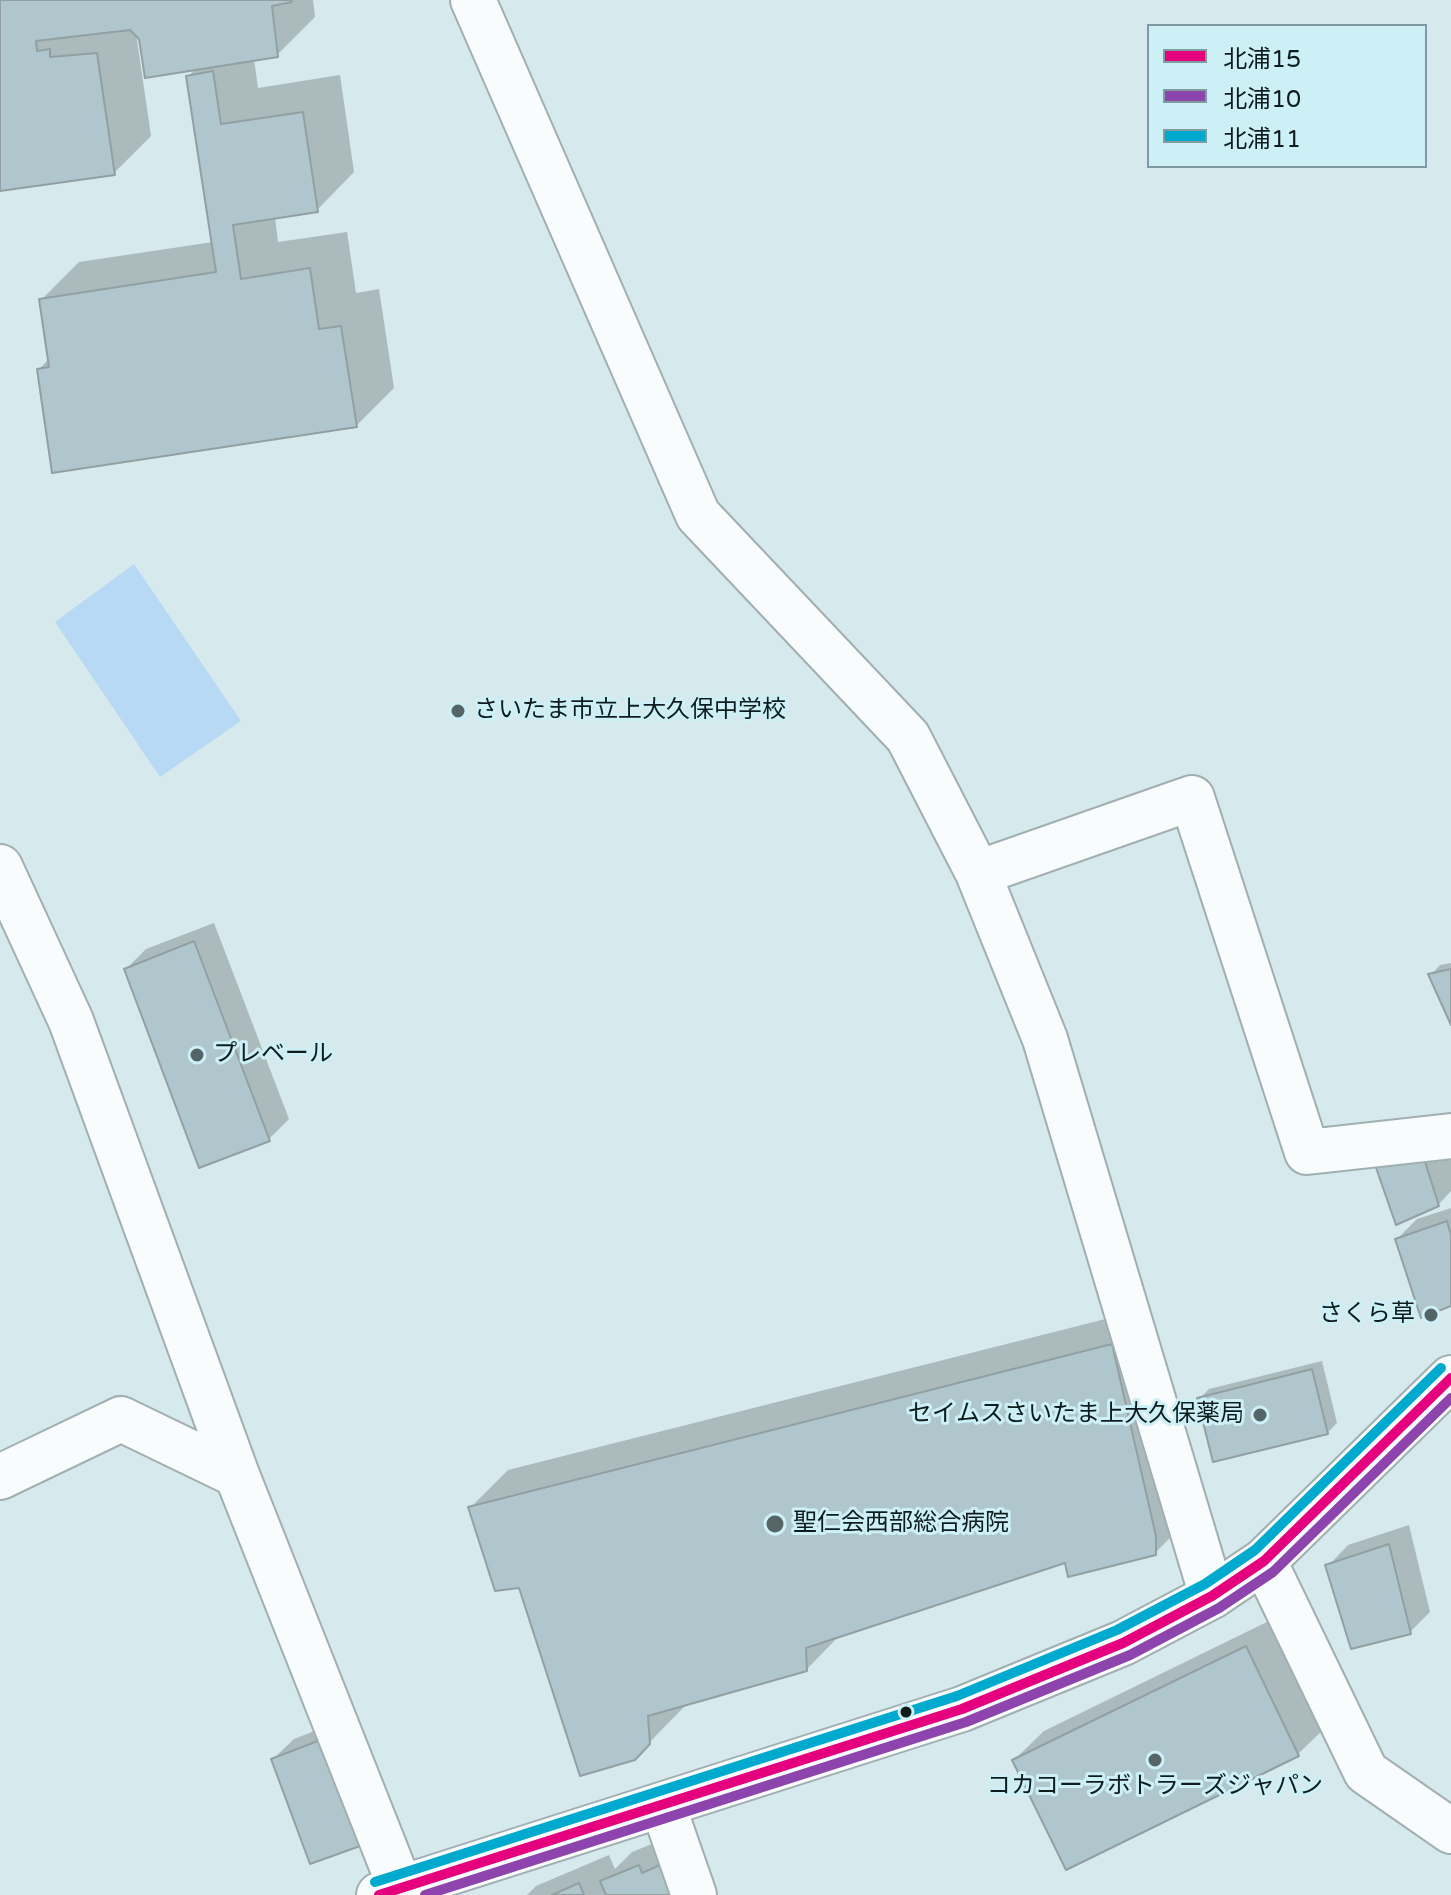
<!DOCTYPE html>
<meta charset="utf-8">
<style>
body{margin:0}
#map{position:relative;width:1451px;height:1895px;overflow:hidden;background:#d6e9ec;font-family:"Varela Round","Noto Sans JP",sans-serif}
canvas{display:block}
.legend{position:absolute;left:1147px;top:24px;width:280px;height:144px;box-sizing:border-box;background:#ccf0f6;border:2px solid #809ba0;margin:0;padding:10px 14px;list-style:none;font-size:24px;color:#0f1c1e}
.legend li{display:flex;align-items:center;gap:16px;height:40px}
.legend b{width:40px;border:2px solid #809ba0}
</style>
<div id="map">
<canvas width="1451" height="1895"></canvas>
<ul class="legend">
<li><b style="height:10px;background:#e5007d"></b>北浦15</li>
<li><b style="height:10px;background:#8e44ad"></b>北浦10</li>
<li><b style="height:10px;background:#00a9ce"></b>北浦11</li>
</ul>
</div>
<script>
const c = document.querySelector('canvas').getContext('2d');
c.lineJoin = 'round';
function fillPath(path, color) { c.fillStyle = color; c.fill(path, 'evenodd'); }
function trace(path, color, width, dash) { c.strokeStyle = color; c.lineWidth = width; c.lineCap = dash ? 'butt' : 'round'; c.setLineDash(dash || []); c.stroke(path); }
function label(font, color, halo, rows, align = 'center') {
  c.font = font + ' "Varela Round","Noto Sans JP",sans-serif'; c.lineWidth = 6; c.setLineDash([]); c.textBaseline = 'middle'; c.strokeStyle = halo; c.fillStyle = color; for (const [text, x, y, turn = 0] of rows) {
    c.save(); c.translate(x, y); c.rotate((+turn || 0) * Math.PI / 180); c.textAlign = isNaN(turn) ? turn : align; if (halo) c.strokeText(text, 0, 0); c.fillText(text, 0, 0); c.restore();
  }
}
fillPath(new Path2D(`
 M134,564l107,157 -81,56 -105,-155z`), '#b8d9f4');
fillPath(new Path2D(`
 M0,0h313l2,17 -38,38 -23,4 4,29 82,-13 14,97 -37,38 -42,7 3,25 69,-10 9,61 23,-4 15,99 -38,38 -317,-57 11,-11 -9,-58 38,-38 134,-20 -25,-165 9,-10 -61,-34 15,103 -37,37 -114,16z
 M214,923l75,196 -20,20 -143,-170 20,-20z
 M1451,963v57l-20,-45 9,-10z
 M1441,1130l10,31v30l-13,14 -42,-63z
 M1451,1208v96l-54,-65 20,-20z
 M1149,1308l43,190 1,17 -38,38 -89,7 -225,74 -35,36 -119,34 -53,54 -164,-250 38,-38z
 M1322,1361l15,62 -10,10 -128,-34 10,-10z
 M1409,1525l21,87 -20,20 -82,-66 20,-21z
 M1275,1618l53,107 -30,29 -231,113 -53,-107 30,-29z
 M343,1720l39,103 -109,-64 21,-20z
 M669,1837l8,58h-150l9,-9 73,-31 6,14 17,-17z`), '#0003');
const building = new Path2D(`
 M0,0h291l1,2 -20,4 6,51 -133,21 -6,-39 -9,-9 -94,11 1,10 13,-2v8l47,-4 18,122 -115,16z
 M213,71l8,53 82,-12 15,100 -85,13 8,54 69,-11 9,61 22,-3 16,101 -305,46 -15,-104 12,-2 -10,-68 177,-27 -30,-196z
 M194,941l76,200 -71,27 -75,-199z
 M1451,969v56l-23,-51z
 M1421,1149l18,57 -43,19 -22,-63z
 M1447,1221l4,14v71l-30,12 -26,-79z
 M1112,1344l44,192v19l-88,22 -3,-14 -259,85 1,23 -159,45 2,28 -15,16 -55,16 -61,-188 -24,3 -27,-84z
 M1312,1369l16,65 -115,28 -16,-64z
 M1389,1544l22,90 -60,15 -26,-84z
 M1246,1646l53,110 -233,114 -54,-110z
 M323,1739l40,106 -53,19 -39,-105z
 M639,1865l3,8 18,-8 12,30h-66l-6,-14z
 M579,1883l5,12h-32z`);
fillPath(building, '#b0c6cd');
trace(building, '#92a0a3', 2);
const minor = new Path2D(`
 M473,0l225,515 210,222 70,136 67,166 167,557
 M0,867l71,154 166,454 164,414
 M978,873l214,-75 115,354 144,-16
 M0,1477l121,-58 116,56
 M1264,1561l102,211 85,59
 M663,1806l31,89`);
const secondary = new Path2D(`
 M379,1895l583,-186 161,-66 89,-47 52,-35 187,-183`);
trace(minor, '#a1afb2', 48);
trace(secondary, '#a1afb2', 48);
trace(minor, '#f9fcfc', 44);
trace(secondary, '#f9fcfc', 44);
trace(new Path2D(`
 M379,1895l583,-186 161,-66 89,-47 52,-35 187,-183`), '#e5007d', 10);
trace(new Path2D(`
 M425,1895l541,-173 164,-67 89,-47 54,-36 178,-174`), '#8e44ad', 10);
trace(new Path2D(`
 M375,1882l582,-186 160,-66 88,-46 50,-34 186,-182`), '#00a9ce', 10);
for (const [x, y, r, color] of [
 [458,711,8,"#556466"],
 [197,1055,8,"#556466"],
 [1431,1315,8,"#556466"],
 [1260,1415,8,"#556466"],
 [775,1524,10,"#556466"],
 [906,1712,7,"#0f1c1e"],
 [1155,1760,8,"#556466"]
]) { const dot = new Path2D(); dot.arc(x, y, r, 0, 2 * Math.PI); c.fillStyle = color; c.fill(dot); trace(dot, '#ccf0f6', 3); }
label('24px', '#0f1c1e', '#ccf0f6', [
 ["さいたま市立上大久保中学校",474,711],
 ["プレベール",213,1055],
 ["さくら草",1415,1315,"right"],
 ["セイムスさいたま上大久保薬局",1244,1415,"right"],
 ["聖仁会西部総合病院",793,1524],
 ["コカコーラボトラーズジャパン",1155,1787,"center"]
], 'left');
</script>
